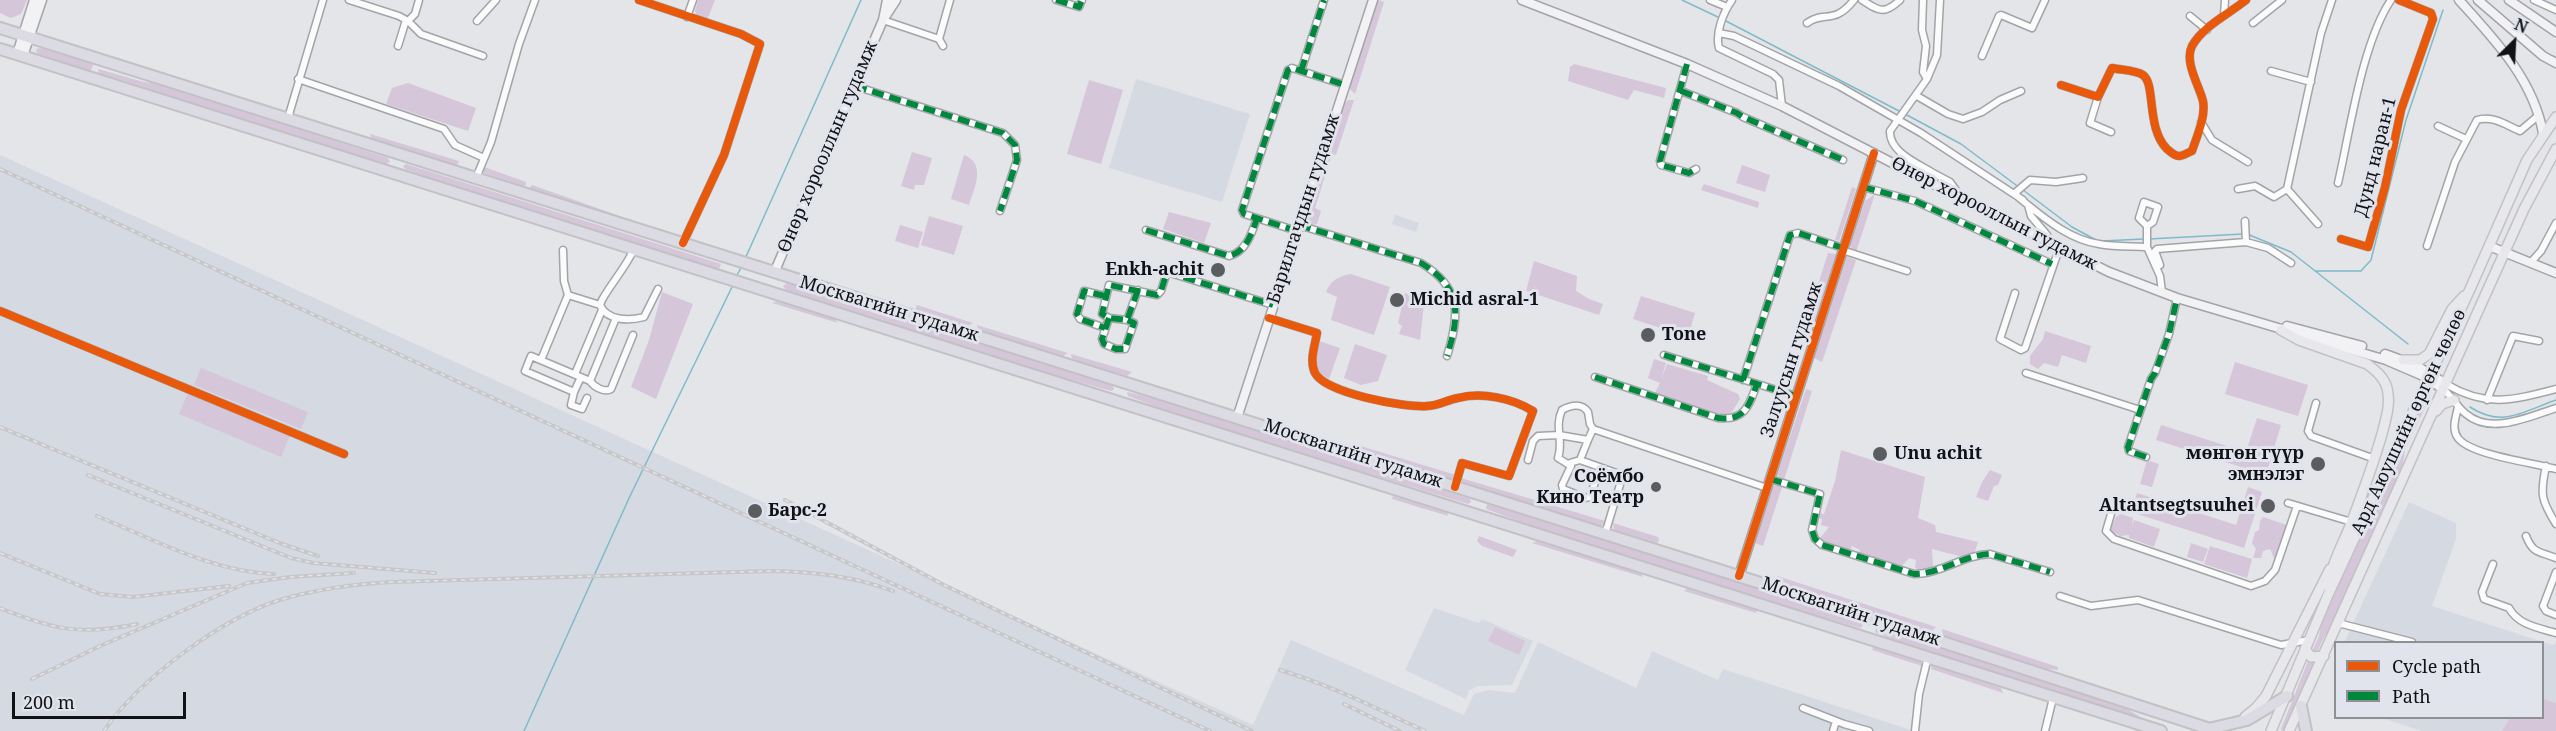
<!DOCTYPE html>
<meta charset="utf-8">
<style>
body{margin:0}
#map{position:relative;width:2556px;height:731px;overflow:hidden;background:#e4e5e9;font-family:"Noto Serif",serif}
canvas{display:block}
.legend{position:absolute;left:2334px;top:641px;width:210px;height:78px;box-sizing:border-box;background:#e1e4ec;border:2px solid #8e9096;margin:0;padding:8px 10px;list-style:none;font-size:18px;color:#111215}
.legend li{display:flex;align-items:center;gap:12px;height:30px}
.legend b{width:30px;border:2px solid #8e9096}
.north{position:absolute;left:2484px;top:12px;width:60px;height:60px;-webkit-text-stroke:4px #e1e4ec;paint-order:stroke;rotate:24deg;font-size:16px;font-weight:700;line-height:24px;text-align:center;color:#111215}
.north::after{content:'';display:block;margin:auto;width:21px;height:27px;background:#111215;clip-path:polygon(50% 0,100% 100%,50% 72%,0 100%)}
.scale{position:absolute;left:12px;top:692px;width:174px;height:27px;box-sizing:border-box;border:3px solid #111215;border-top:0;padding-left:8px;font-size:18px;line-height:21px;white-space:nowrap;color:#111215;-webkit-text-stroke:4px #e1e4ec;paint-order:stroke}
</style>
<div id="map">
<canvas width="2556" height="731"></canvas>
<ul class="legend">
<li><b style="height:8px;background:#e8590c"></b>Cycle path</li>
<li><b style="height:8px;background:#00873e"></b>Path</li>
</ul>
<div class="north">N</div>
<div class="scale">200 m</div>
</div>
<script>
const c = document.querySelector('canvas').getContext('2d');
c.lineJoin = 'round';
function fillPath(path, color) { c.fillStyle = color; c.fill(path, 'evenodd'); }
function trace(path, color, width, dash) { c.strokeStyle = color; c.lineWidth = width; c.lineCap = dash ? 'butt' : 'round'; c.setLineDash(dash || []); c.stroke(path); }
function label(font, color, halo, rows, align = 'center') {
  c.font = font + ' "Noto Serif",serif'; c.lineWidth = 6; c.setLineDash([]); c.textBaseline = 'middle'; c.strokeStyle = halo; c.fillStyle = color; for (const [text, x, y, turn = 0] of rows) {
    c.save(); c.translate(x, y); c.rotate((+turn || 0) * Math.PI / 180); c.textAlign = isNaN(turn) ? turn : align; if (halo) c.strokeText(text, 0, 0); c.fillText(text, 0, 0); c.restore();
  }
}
fillPath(new Path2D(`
 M1136,79l114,35 -28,88 -113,-34z
 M0,155l1253,570 38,-85 173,75 10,-21 14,-4 27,3 23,-51 98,46 16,-37 66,29 5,-11 191,62h-1914z
 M1395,215l24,8 -3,9 -24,-8z
 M2409,502l47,21v16l-24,67 114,37 8,2 2,-3v89h-134l-40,-13h160v-76l-197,-1z
 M1434,608l45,15 3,-4 51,22 -21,44 -34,1 -9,4 -3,9 -61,-29z`), '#d5d9e2');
fillPath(new Path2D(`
 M0,0h27l-6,14 -10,4 -11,-5z
 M698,0h17l-8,20 -10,-4 -2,-5z
 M1378,0l6,2 -29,92 -5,-5v-4z
 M40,48l54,15 -4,9 -53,-19 -1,-4z
 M1574,64l92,24 -2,10 -30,-8 -6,10 -60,-19 2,-14z
 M98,69l46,13 17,2 227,74 2,4 -4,2 -230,-70 -9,-6 -48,-15z
 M1089,80l34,10 -22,74 -34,-10z
 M408,83l68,25 -8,23 -82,-27 6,-16z
 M1348,100h6l-18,55 -4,-1 -17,54 6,3 -4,13 -6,1 -4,-6 36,-113z
 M370,134l89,27 -3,6 -84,-27z
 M912,152l20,6 -8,27h-9l-1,5 -13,-4z
 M964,155c23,9 10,33 5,50l-18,-6z
 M406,164l315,100 -2,5 -254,-78 -60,-22 -2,-3z
 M1742,165l28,10 -5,17 -29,-9z
 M484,167l42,15v3l-2,1 -40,-13z
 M1704,184l55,18 -1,6 -57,-18z
 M532,185l85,30v3l-83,-27 -4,-4z
 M1852,187l4,2 -16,49 -1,3 -4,-1z
 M1875,194l-19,58 -4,-2 -2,-5 15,-44z
 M1169,212l42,11 -7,20 -41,-14z
 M929,216l34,10 -9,29 -33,-10z
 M900,225l23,7 -5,16 -23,-7z
 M1828,253l8,1 -26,78 -6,-3z
 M1847,257l9,3 -34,102 -8,-4z
 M1534,261l43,15 -1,15 13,8 14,5 -4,11 -73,-24z
 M1351,274l39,13 -16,48 -43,-15 6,-23 -11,-5c5,-12 13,-16 25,-18z
 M787,283l270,83 56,20 1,3 -3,2 -61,-17 -264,-84 -3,-4z
 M662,292l31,12 -37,95 -25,-12 18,-47z
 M1405,293l10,3 9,8 -4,36 -21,-6 3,-8 -4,-3z
 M1641,296l54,17 -7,24 -55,-18z
 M779,300l54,17 5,6 -66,-20z
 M917,305l56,18 -5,3 -53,-16z
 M977,325l91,28 -5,3 -85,-26z
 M2045,331l46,15 -5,17 -24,-8 -4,12 -14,-4 -6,6 -8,-5v-8l13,-17z
 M1319,341l21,7 -11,31 -8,-5 -7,-12z
 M1355,344l32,11 -9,26 -17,4 -17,-7z
 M1071,354l61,18 -5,4 -55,-17z
 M1654,359l12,4 -5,16 6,-15 41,12 -1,4 31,14 2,5 -8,13 -8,3 -69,-22 5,-10 -12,-5z
 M2235,362l73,23 -10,31 -73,-22z
 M201,368l107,44 -7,17 -107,-44z
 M1806,389l6,2 -28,89 -7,-5z
 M1127,392l69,17 274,90 1,3 -3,2 -276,-84 -64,-24z
 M188,393l102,42 -9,22 -102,-43z
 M2425,394l5,3 -25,53 -3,20 -70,157 -8,10 -8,17 -4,-2 7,-16 2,-12z
 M2257,418l24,7 -15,50 -110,-35 5,-15 85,27z
 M1354,444l102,31 -5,4 -97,-31z
 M1841,450l84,27 -7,41 17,7 1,7 42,10 -5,15 -6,1 -35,-9 1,18 -15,4 -3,-4 1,-7 -7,-2 -8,9 -9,-4 -5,5 -29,-11 2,-7 -8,-4 -4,7 -30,-12 11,-14 -8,-2 1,-6 -5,-2 2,-4 5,1 11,-33z
 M2147,460l12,4 -7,23 -12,-3z
 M1990,470l12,5 -4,10 -4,1 -6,15 -12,-4 6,-15z
 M1461,478l144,43 -4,5 -138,-43z
 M1776,485l6,2 -19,59 -8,-3 18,-56z
 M2248,487l14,5 -18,56 -113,-36 6,-19 99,32z
 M1393,496l54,15 1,5 -56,-17z
 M1487,504l313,97 61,21 2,4 -3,2 -62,-18 -252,-79 -60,-22z
 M2121,514l12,4 -1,8 2,-6 26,9 -6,18 -25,-9v-3l-9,1 -10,-6 6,-13z
 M2263,517l24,8 -12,35 -5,-11 -7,2 -2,7h-8l3,-9 -4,-6 3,-11 4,-2 1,-9z
 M1613,523l45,14 1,4 -2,2 -43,-13z
 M1479,536l38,14 -4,7 -31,-11 -5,-5z
 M1537,541l104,32 2,4 -111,-34z
 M2191,543l17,6 -5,13 -16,-5z
 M2210,546l42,13 -5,19 -43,-14z
 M1777,576l159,51 -4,4 -157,-49z
 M1688,588l70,21 -2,4 -72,-22z
 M1495,627l30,14 -6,14 -31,-14z
 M1878,628l235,73 26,15 -3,1 -26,-5 -173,-56 -61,-23 -1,-3z
 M1942,629l116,38v3l-11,-1 -104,-33z
 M1874,646l47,16 1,4 -50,-16z
 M2308,661l8,1 -31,69h-3l-1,-2z
 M1932,665l69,23 2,5 -72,-24z
 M2543,699l13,4v28h-54l8,-13h32z`), '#d5c6da');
trace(new Path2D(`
 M1682,0l38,18
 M1724,20l177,92
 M1905,114l56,30 59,44
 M2023,190l49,37 24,13
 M2247,234l44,18 117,92
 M2149,239l94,-5
 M2101,241l43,-2
 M745,259l116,-259
 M2315,271h46l10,-11 35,-140 37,-110
 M737,275l5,-9
 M2470,407c32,21 52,5 86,-7
 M524,731l106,-235 103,-211`), '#7ebbca', 1.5);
const street = new Path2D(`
 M349,0l50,16 9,5 13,13 62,22
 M639,0l102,34 19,10 -36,111 -41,88
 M1056,0l23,7 3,-7
 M1710,0l17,7
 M1732,0c-9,13 -17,33 -13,48l54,26 6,6 3,26
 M1862,0c17,11 22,15 38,0
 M1923,0l-1,30 4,16 -3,26 4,7
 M2534,0l22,10
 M2224,15l1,-15
 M2190,16l17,14
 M687,17l6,-17
 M883,20l56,19 4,7
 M408,21l7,-7 4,-14
 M477,21l19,-21
 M1807,23c18,-13 26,3 47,-23
 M2253,23l29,-23
 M1719,33l15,3 105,50 82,47 102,67
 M939,39l11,-39
 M398,46l8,-26
 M1982,56l17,-40 2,-1 31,13 13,-28
 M1687,64l-27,97 1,4 28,8 7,-4
 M1301,71l23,-71
 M2271,71l40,11
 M298,79l146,50 11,16 29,13
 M2061,85l37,12 14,-29c9,2 24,2 31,7 13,9 3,53 24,74 3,2 7,7 12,7 4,0 10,-4 13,-5 5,-15 14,-35 11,-50 -4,-16 -19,-39 -11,-55 11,-20 37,-32 54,-46
 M855,86l148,47 12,12 2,15 -17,51
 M1681,91l56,22 6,4 100,43
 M1917,96l31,18 15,5 19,-7 18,-12 21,-9
 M2098,97l-8,26 21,9
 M288,118l35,-118
 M2201,122l11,18 36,22
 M2438,126l28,13
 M1933,173l17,9 11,15
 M476,178l15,-36 28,-98 16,-44
 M1929,182l4,-9c-16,-10 -44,-21 -43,-42l37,-52 10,-24 3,-55
 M2338,183c12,-52 24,-140 53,-183
 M1863,187l52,14 137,63
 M2238,189l17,-3 19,11 13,-8 34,-156 11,-33
 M2287,189l31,35
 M2028,205c21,17 44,35 71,39 16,3 32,2 48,3
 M2245,221l1,21
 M1299,225l122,38c41,25 39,51 26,93
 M2147,226l-8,-8 5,-16 14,5 -5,15 -6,4v21l13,29 2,16
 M1146,230l83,26c17,-4 23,-23 28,-38
 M1297,231l-53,-17 -2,-4 46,-140 4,-2 53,17
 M2341,239l27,8 17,-60 16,-77 32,-91 -2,-6 -32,-13
 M2050,244l-3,-9 -16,-19 -3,-11 -11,-9 -1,-4 14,-12 26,2 27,-4
 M2427,246l28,-84 22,-42c15,-5 29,5 43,11l19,-16
 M634,249c-8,18 -22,33 -32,51l-2,5c7,16 29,16 44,12l14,-28
 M563,250l1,31 4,14
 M1842,250l65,21
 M2531,262l10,-11 15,-28
 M2156,267l4,-2 -5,-14 2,-2 89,-7 22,6 23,15
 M1138,290l-11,30 -18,-2 -7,-4 7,-29 48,10 4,-4 6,-19 106,33
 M2015,293l-15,46 21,11 4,-2 34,-99
 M1105,296l-21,-5 -7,23 3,5 25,9
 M0,311l344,143
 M1109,318l-7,21 2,5 12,5h9l9,-26 -7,-3
 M1269,318l48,15c-2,12 -8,28 -2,40 10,20 90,35 112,33 10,0 20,-6 31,-8 24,-6 54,0 75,13l-24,65 -47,-13 -7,24
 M1664,355l132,41
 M541,360l27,-65 32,10
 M2026,373l114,37
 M575,374l27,-64
 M1595,377l123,41c27,3 31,-12 39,-34
 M1743,380l47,-145 8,-2 45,15
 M590,381c4,6 15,12 21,8l22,-54
 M2446,384c40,24 68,16 110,5
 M2443,389c9,7 14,18 23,25 25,21 62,3 90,-6
 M574,392l7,-15
 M587,398l-5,11 -11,-4 3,-13 -49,-21 6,-15 59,25 26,-63
 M2487,400l26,-64 26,5
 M2316,403l-8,28 3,5 64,23
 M2458,407c-2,10 -7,22 0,31 12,17 77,25 98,31
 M2146,457l-17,-6 -1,-4 23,-68 4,-6 14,-39 8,-36
 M1528,460l5,-19 5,-5 21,-1 29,5 5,-11
 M1580,460l39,14 3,4 -17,56
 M1570,463l10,-3 8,-20
 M2546,466c-6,28 -5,34 10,58
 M1600,467l-10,30 -5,1 -22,-9 -1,-4 9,-19 -13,-8c6,-17 -4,-31 4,-48 9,-5 20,-7 26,2l2,12 3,5 174,59
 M1770,479l50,15 -8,36 3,9 7,6 92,29c27,0 49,-19 76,-20l60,18
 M2288,503l67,20
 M2111,514l-5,17 8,8 137,47 14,-5 10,-11 22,-64
 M2526,536c7,18 13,15 30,22
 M2493,564l-11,28 2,7 25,9c9,17 30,20 47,25
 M2556,572l-13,34 3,5 10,4
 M2060,596l31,10 47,-6 143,45 28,-5
 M2338,623l74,19
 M1803,708l41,16 25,7
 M1833,731l3,-10
 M1915,731l4,-37 9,-37
 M2045,731l8,-33`);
const secondary = new Path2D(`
 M1522,0l165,64 95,42 180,93 147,73 68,26 209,62 35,15 22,14
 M2459,0c36,40 74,79 84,133
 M2478,0l65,56 13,7
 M2509,0l47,32
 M885,17l11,-17
 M17,54l17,-54
 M23,56l19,-56
 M2489,246l67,27
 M774,273l109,-253 4,-20
 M2287,326l75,20
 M2385,354l30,11 31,19
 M1237,418l136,-418
 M1739,576l135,-423`);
const primary = new Path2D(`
 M2281,330l18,10 68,24c8,6 17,13 20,24 4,15 -1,31 -5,46 -9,31 -20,61 -32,92 -8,20 -19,38 -21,61
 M2403,360h17l9,-6 23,-45 12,-13
 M2436,411l6,-7 12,-4
 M2305,649l6,8 13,-1
 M2245,717l11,-9 10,-12 64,-127
 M2271,731l57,-136 143,-308 56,-127 29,-43
 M2289,731l235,-522 32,-60`);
const highway = new Path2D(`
 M0,28l1770,558 446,145
 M0,49l2161,682
 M2301,706l5,25
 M2208,729l39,-9 40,-24`);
trace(street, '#a3a4a8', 9);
trace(secondary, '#a3a4a8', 11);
trace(primary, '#c1c2c4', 12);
trace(highway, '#c1c2c4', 14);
trace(street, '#fbfbfc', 6);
trace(secondary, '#f2f2f4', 8);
trace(primary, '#e8e8ec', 9);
trace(highway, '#dcdae2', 10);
const rail = new Path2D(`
 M0,169l1210,562
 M0,427l282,117 36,12
 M88,475l203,83 22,5 122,10
 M785,500l159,85 308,146
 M97,516c56,23 115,56 177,58
 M0,553l100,41 33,3 96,-11
 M0,608c52,21 80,28 137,16
 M1280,670c51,15 97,39 145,61
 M32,679l68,-33 147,-63 43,-6 64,-4
 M1344,704l56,27
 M104,731c35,-52 119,-114 179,-132 35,-10 72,-15 109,-17l380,-11c42,1 81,5 121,20`);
trace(rail, '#c7c7c8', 4);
trace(rail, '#e1e4ec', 1.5, [4.5]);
trace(new Path2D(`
 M1056,0l23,7 3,-7
 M1687,64l-27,97 1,4 28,8 7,-4
 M1301,71l23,-71
 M855,86l148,47 12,12 2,15 -17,51
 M1681,91l56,22 6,4 100,43
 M1863,187l52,14 137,63
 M1299,225l122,38c41,25 39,51 26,93
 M1146,230l83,26c17,-4 23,-23 28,-38
 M1297,231l-53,-17 -2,-4 46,-140 4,-2 53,17
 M1138,290l-11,30 -18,-2 -7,-4 7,-29 48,10 4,-4 6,-19 106,33
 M1105,296l-21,-5 -7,23 3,5 25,9
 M1109,318l-7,21 2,5 12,5h9l9,-26 -7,-3
 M1664,355l132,41
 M1595,377l123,41c27,3 31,-12 39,-34
 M1743,380l47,-145 8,-2 45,15
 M2146,457l-17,-6 -1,-4 23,-68 4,-6 14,-39 8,-36
 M1770,479l50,15 -8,36 3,9 7,6 92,29c27,0 49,-19 76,-20l60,18`), '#00873e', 6, [12, 6]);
trace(new Path2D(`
 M639,0l102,34 19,10 -36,111 -41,88
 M2061,85l37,12 14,-29c9,2 24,2 31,7 13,9 3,53 24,74 3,2 7,7 12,7 4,0 10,-4 13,-5 5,-15 14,-35 11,-50 -4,-16 -19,-39 -11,-55 11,-20 37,-32 54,-46
 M2341,239l27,8 17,-60 16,-77 32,-91 -2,-6 -32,-13
 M0,311l344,143
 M1269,318l48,15c-2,12 -8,28 -2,40 10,20 90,35 112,33 10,0 20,-6 31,-8 24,-6 54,0 75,13l-24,65 -47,-13 -7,24
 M1739,576l135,-423`), '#e8590c', 8);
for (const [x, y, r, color] of [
 [1218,270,8,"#5b5c5f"],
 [1397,300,8,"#5b5c5f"],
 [1648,335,8,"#5b5c5f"],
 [1880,454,8,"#5b5c5f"],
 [2318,464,8,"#5b5c5f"],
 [1656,487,6,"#5b5c5f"],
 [2268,506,8,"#5b5c5f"],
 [755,511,8,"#5b5c5f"]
]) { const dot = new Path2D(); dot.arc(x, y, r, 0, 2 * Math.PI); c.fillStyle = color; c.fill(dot); trace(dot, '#e1e4ec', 2); }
label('18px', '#111215', '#e1e4ec', [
 ["Өнөр хорооллын гудамж",828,147,-67],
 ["Дунд наран-1",2376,157,-76],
 ["Барилгачдын гудамж",1304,209,-72],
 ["Өнөр хорооллын гудамж",1994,214,27],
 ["Москвагийн гудамж",889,309,17],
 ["Залуусын гудамж",1792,360,-72],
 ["Ард Аюушийн өргөн чөлөө",2409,422,-65],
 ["Москвагийн гудамж",1353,454,18],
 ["Москвагийн гудамж",1851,612,18]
]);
label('bold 18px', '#111215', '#e1e4ec', [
 ["Enkh-achit",1204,270],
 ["Michid asral-1",1410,300,"left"],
 ["Tone",1662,335,"left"],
 ["Unu achit",1894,454,"left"],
 ["мөнгөн гүүр",2304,454],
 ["эмнэлэг",2304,475],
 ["Соёмбо",1644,477],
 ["Кино Театр",1644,498],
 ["Altantsegtsuuhei",2254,506],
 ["Барс-2",768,511,"left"]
], 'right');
</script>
